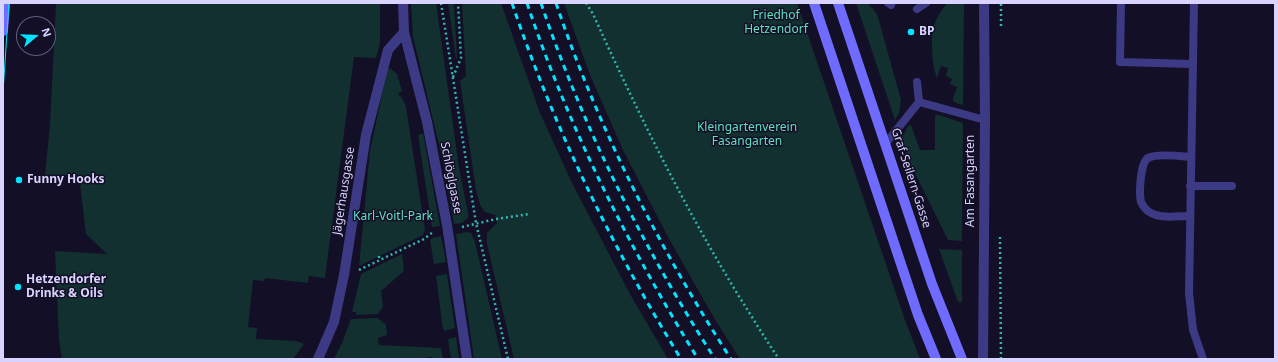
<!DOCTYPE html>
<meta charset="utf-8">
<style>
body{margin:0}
#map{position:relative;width:1278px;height:362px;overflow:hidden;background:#130f26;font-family:"Noto Sans",sans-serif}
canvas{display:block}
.frame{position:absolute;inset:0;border:4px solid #d9d4ff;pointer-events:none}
.north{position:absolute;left:16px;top:16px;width:40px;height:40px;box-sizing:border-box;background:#130f26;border:1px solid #625e7d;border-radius:50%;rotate:71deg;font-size:11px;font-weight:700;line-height:16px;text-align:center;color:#d9d4ff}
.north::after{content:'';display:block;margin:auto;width:14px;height:18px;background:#00e5ff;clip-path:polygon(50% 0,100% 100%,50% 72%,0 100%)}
</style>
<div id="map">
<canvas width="1278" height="362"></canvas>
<div class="frame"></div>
<div class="north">N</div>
</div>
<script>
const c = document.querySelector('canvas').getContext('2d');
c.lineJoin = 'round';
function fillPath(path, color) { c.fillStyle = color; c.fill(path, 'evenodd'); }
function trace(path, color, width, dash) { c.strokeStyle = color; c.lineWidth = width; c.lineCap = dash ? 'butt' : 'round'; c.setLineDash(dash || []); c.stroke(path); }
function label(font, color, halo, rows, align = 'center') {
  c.font = font + ' "Noto Sans",sans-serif'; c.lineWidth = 3; c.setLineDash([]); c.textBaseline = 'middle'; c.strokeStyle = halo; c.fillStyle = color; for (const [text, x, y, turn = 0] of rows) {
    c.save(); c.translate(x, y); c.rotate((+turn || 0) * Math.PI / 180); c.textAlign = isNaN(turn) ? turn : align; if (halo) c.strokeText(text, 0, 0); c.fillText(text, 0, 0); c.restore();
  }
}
fillPath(new Path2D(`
 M56,3h324v40l-4,15 -22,-1 -29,221 -16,-2 -1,7 -43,-5 -1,3 -11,-1 -5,47 9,1 -1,11 40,2 8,3 -11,15h-231l-3,-19 -4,-89 52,3 -21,-20 -7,-59h-34l5,-50z
 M411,3h25l23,165 9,45v5l-6,5 -8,1 -11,-63 -30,-124z
 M448,3h6l3,56h-1z
 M462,3h39l39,110 33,72 58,111 37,63h-154l-27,-115v-11l10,-10 -2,-8 -10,-3 -5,-7 -4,-15 -16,-109 6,-5z
 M564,3h233l108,317 15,39h-180l-26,-41 -45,-79 -46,-89 -33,-75z
 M856,3h11l8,8 3,6 23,83 -2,13 -4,7z
 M947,3h17l-1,102 -7,-2 -3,-2v-3l4,-11 -7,-3 2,-5 -6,-3 2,-8 -7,-2 -4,12c-5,-12 -7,-40 -3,-53 3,-8 8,-16 13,-22z
 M390,68l7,6 5,17 -4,3 4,4 4,9 19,123 -2,5 -64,31 11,-115 17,-80z
 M936,115h3l24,8 -1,118 -14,-1 -39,-79 -8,-22 7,-13 3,-1 9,25h15v-32z
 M423,133l17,93 -8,1 -14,-92z
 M467,232l4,1 4,9 27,117h-28l-18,-125z
 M441,236l5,26 -12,2 -4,-24 2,-2z
 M939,249l23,1v52h-4z
 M402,254l2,17 -23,20 2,16 -5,7 -22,1v-3h-4l9,-38z
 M447,274l8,54 -10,3 -2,-2 -7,-53z
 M378,318l8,7 1,10 -9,3 1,7 62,3 2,11h-11v-2l-18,2h-80l8,-16 9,-24z
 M456,337l3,22h-8l-3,-20z`), '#12302f');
trace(new Path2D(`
 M441,3l35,220 32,136
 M586,3l7,11c44,97 91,193 147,284 13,20 25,41 39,61
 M1001,26v-23
 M453,77l8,-19 -3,-55
 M462,227l34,-8 33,-5
 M1000,237l1,122
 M379,256v4
 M359,270l65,-31 9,-7`), '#2fb8b0', 2.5, [2, 3]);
trace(new Path2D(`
 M888,3l3,2
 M1121,3l-1,59 72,2
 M1194,3l-5,290 4,37 10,29
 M917,9l9,-6
 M919,102l66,18
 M886,143l33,-41 -2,-20
 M1190,186h42
 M1190,216c-12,0 -28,3 -39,-3 -4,-2 -8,-7 -10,-11 -2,-8 -1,-39 7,-44 8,-5 32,-2 42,-1`), '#3d3a85', 8);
trace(new Path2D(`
 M403,3l1,29 23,90 20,103 20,134
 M318,359l16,-37 10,-47 22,-140 22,-85 16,-18`), '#3d3a85', 10);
trace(new Path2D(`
 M983,359l2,-239 -1,-117`), '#3d3a85', 10);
trace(new Path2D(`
 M814,3l104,312 18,44
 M838,3l94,281 30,75
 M3,31l2,-28`), '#6f6bff', 10);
trace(new Path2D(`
 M3,92l6,-89`), '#00e5ff', 1);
trace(new Path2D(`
 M512,3c42,125 100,244 169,356
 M527,3c42,126 102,244 171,356
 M541,3c42,125 103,246 174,356
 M556,3c42,125 103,245 175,356`), '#00e5ff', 3, [6, 5]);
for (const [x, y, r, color] of [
 [911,32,4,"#00e5ff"],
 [19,180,4,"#00e5ff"],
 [18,287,4,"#00e5ff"]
]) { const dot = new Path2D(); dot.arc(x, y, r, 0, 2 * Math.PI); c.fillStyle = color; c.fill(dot); trace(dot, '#130f26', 1.5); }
label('12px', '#5fe0c0', '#130f26', [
 ["Friedhof",776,16],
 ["Hetzendorf",776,30],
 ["Kleingartenverein",747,128],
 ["Fasangarten",747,142],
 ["Karl-Voitl-Park",393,217]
]);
label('bold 12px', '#d9d4ff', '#130f26', [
 ["BP",919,32],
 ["Funny Hooks",27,180],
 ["Hetzendorfer",26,280],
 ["Drinks & Oils",26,294]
], 'left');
label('12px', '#d9d4ff', '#130f26', [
 ["Schlöglgasse",451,178,79],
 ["Graf-Seilern-Gasse",911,178,72],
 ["Am Fasangarten",971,181,-90],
 ["Jägerhausgasse",344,191,-81]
]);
</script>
